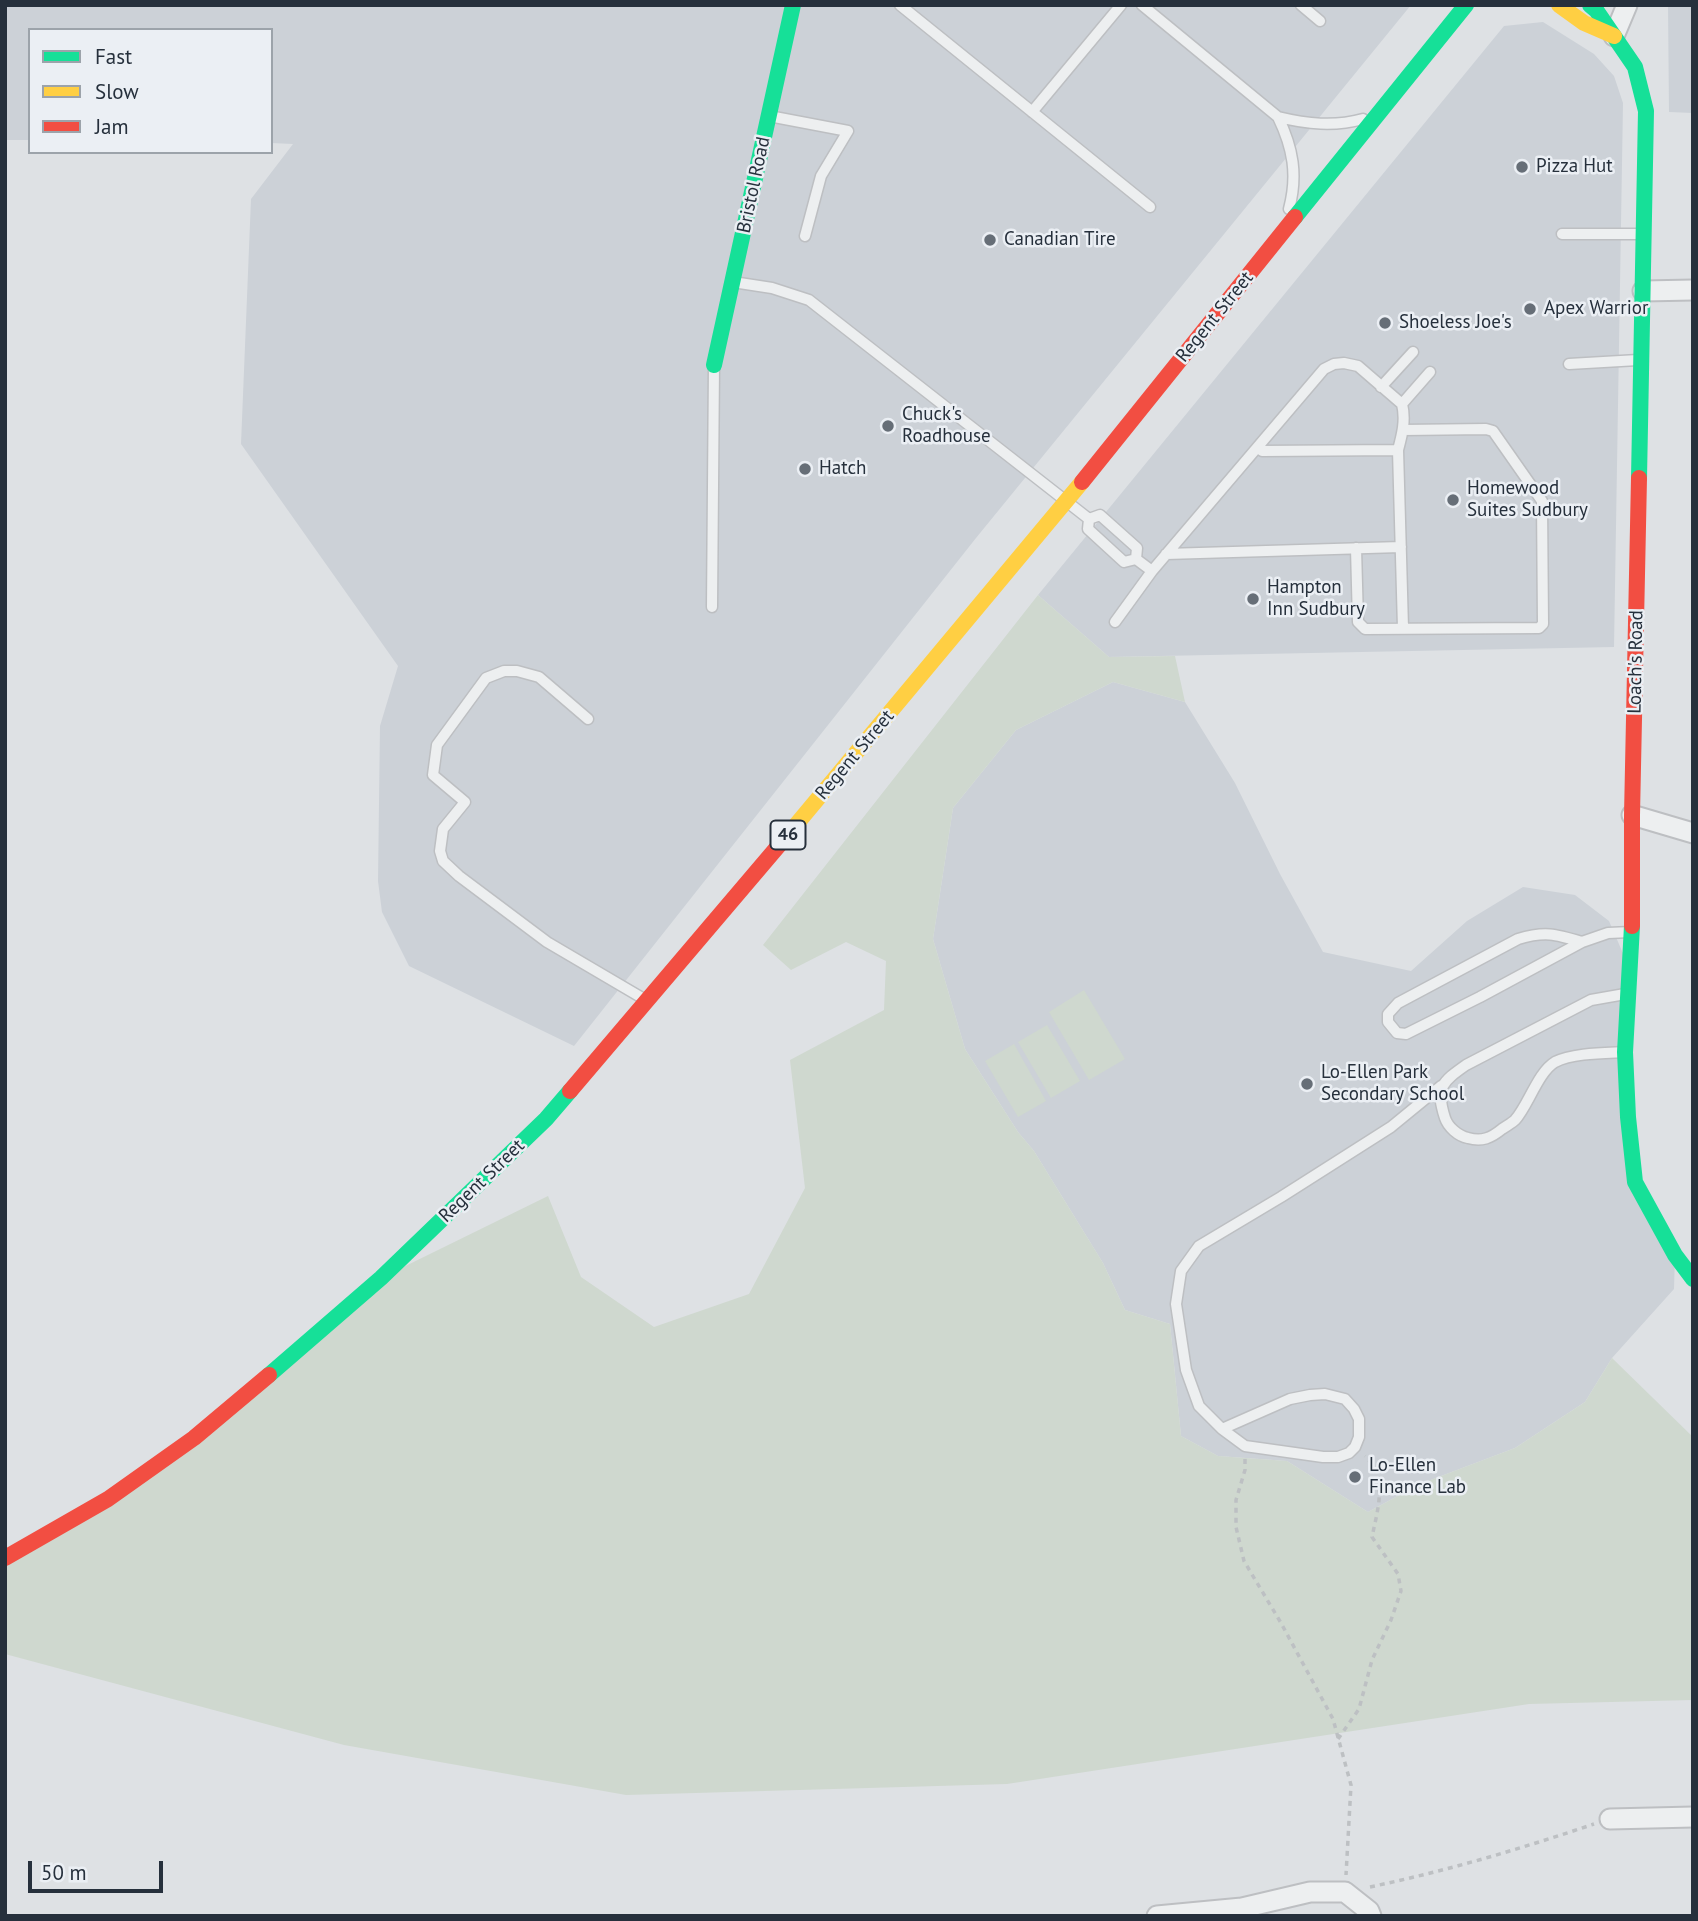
<!DOCTYPE html>
<style>
body{margin:0}
#map{position:relative;width:1698px;height:1921px;overflow:hidden;background:#dee1e4;font-family:"PT Sans",sans-serif}
canvas{display:block}
.frame{position:absolute;inset:0;border:7px solid #26303c;pointer-events:none}
.legend{position:absolute;left:28px;top:28px;width:245px;height:126px;box-sizing:border-box;background:#ebeff4;border:2px solid #9ca3aa;margin:0;padding:9px 12px;list-style:none;font-size:21px;color:#26303c}
.legend li{display:flex;align-items:center;gap:14px;height:35px}
.legend b{width:35px;border:2px solid #9ca3aa}
.scale{position:absolute;left:28px;top:1861px;width:135px;height:32px;box-sizing:border-box;border:4px solid #26303c;border-top:0;padding-left:9px;font-size:21px;line-height:24px;white-space:nowrap;color:#26303c;-webkit-text-stroke:5px #ebeff4;paint-order:stroke}
</style>
<div id="map">
<canvas width="1698" height="1921"></canvas>
<div class="frame"></div>
<ul class="legend">
<li><b style="height:9px;background:#16e098"></b>Fast</li>
<li><b style="height:9px;background:#ffcf43"></b>Slow</li>
<li><b style="height:9px;background:#f24e42"></b>Jam</li>
</ul>
<div class="scale">50 m</div>
</div>
<script>
const c = document.querySelector('canvas').getContext('2d');
c.lineJoin = 'round';
function fillPath(path, color) { c.fillStyle = color; c.fill(path, 'evenodd'); }
function trace(path, color, width, dash) { c.strokeStyle = color; c.lineWidth = width; c.lineCap = dash ? 'butt' : 'round'; c.setLineDash(dash || []); c.stroke(path); }
function label(font, color, halo, rows, align = 'center') {
  c.font = font + ' "PT Sans",sans-serif'; c.lineWidth = 5; c.setLineDash([]); c.textBaseline = 'middle'; c.strokeStyle = halo; c.fillStyle = color; for (const [text, x, y, turn = 0] of rows) {
    c.save(); c.translate(x, y); c.rotate((+turn || 0) * Math.PI / 180); c.textAlign = isNaN(turn) ? turn : align; if (halo) c.strokeText(text, 0, 0); c.fillText(text, 0, 0); c.restore();
  }
}
fillPath(new Path2D(`
 M5,5h1406l-435,533 -402,508 -165,-80 -27,-54 -4,-31 2,-155 18,-60 -157,-222 10,-245 42,-55 -22,-1v-113h-241v110h-25z
 M1668,5h25v108l-24,-1z
 M1543,22l51,32 20,22 9,27 -9,544 -505,10 -71,-62 466,-569z
 M1113,682l72,20 50,81 45,91 43,78 88,19 56,-50 56,-34 52,8 34,26 22,51 4,210 40,73 -1,34 -62,69 -27,44 -70,46 -95,36 -52,28 -81,-51 -69,-5 -37,-20 -11,-112 -45,-14 -22,-47 -69,-112 -16,-19 -53,-83 -32,-110 20,-131 63,-78z`), '#ccd1d7');
fillPath(new Path2D(`
 M1038,595l71,62 66,-1 10,46 -72,-20 -97,48 -63,78 -20,131 32,110 53,83 16,19 69,112 22,47 45,14 11,112 37,20 69,5 81,51 52,-28 95,-36 70,-46 27,-44 81,79v263l-164,4 -522,80 -381,11 -282,-50 -339,-91v-96l103,-59 273,-221 167,-82 33,81 73,50 95,-33 56,-106 -15,-128 94,-50 2,-49 -40,-19 -55,28 -28,-25z
 M1084,990l41,69 -36,21 -40,-68z
 M1047,1025l33,56 -29,17 -33,-56z
 M1014,1044l32,57 -28,16 -33,-56z`), '#cfd8cf');
const lane = new Path2D(`
 M900,5l250,202
 M1142,5l136,112c15,31 20,58 11,92
 M1301,5l19,16
 M1032,112l89,-107
 M769,116l79,15 -27,45 -16,60
 M1278,117c29,7 56,10 85,2
 M1562,234h81
 M733,282l39,6 37,12 280,219
 M1569,364l69,-4
 M1381,387l32,-35
 M1402,404l28,-32
 M1258,447l4,4 136,-1
 M1089,519l11,-4 37,33 -1,11
 M1089,519l-1,10 36,33 12,-3
 M1356,548l2,74 7,7 174,-1 4,-4 -1,-123 -49,-70 -7,-2 -83,1
 M1166,554l235,-7
 M1152,571l172,-202 10,-5 10,-1 14,3 44,38c4,16 0,31 -4,46l5,178
 M712,607l2,-242
 M1115,622l37,-51 -16,-12
 M588,719l-49,-42 -22,-6h-13l-18,7 -49,67 -4,30 32,27 -22,27 -3,22 3,10 16,15 88,66 97,57
 M1582,942c-27,-8 -37,-11 -64,-3l-120,64 -10,11v8l9,11 9,1 74,-37 102,-55 26,-9 23,-1
 M1624,1052c-19,1 -52,1 -69,10 -17,10 -27,44 -40,58 -3,3 -9,6 -13,9 -11,9 -20,13 -34,9 -10,-2 -20,-11 -23,-20 -10,-31 -3,-36 21,-53l125,-65 34,-6
 M1222,1429l68,-30 20,-4 15,-1 20,5 9,10 5,10v18l-4,10 -6,6 -11,4h-15l-78,-11 -23,-17 -23,-23 -13,-36 -10,-66 5,-33 18,-25 82,-49 110,-70 50,-41`);
const street = new Path2D(`
 M1614,36l13,-31
 M1643,291l50,-1
 M1632,815l61,18
 M1610,1819l83,-2
 M1157,1916l85,-8 68,-16h35l24,19 2,5`);
trace(lane, '#bdbfc2', 13);
trace(street, '#bdbfc2', 23);
trace(new Path2D(`
 M1245,1459v11l-9,30v27l8,34 37,62 52,96 18,66 -5,90
 M1338,1739l21,-30 13,-49 19,-40 10,-29 -3,-17 -26,-37c6,-29 16,-59 -7,-81
 M1370,1887c76,-16 150,-38 224,-63`), '#bdc0c3', 3.5, [5, 5]);
trace(lane, '#edeff0', 10);
trace(street, '#edeff0', 19);
trace(new Path2D(`
 M1590,5l6,5 39,57 11,44 -7,367
 M1295,217l171,-212
 M714,365l79,-360
 M1632,926l-7,126 3,65 7,65 40,73 18,24
 M269,1375l112,-97 165,-159 24,-28`), '#16e098', 16);
trace(new Path2D(`
 M1559,5l25,18 30,13
 M780,844l302,-362`), '#ffcf43', 16);
trace(new Path2D(`
 M1082,482l213,-265
 M1632,926v-111l7,-337
 M570,1091l210,-247
 M5,1558l103,-59 86,-61 75,-63`), '#f24e42', 16);
for (const [x, y, r, color] of [
 [1522,167,7,"#666e77"],
 [990,240,7,"#666e77"],
 [1530,309,7,"#666e77"],
 [1385,323,7,"#666e77"],
 [888,426,7,"#666e77"],
 [805,469,7,"#666e77"],
 [1453,500,7,"#666e77"],
 [1253,599,7,"#666e77"],
 [1307,1084,7,"#666e77"],
 [1355,1477,7,"#666e77"]
]) { const dot = new Path2D(); dot.arc(x, y, r, 0, 2 * Math.PI); c.fillStyle = color; c.fill(dot); trace(dot, '#ebeff4', 2.5); }
for (const [x, y, w] of [
 [788,835,35]
]) { const box = new Path2D(); box.roundRect(x - w / 2, y - 14.5, w, 29, 5); c.fillStyle = '#ebeff4'; c.fill(box); trace(box, '#26303c', 2); }
label('bold 18px', '#26303c', null, [
 ["46",788,835]
]);
label('19px', '#26303c', '#ebeff4', [
 ["Pizza Hut",1536,167],
 ["Canadian Tire",1004,240],
 ["Apex Warrior",1544,309],
 ["Shoeless Joe's",1399,323],
 ["Chuck's",902,415],
 ["Roadhouse",902,437],
 ["Hatch",819,469],
 ["Homewood",1467,489],
 ["Suites Sudbury",1467,511],
 ["Hampton",1267,588],
 ["Inn Sudbury",1267,610],
 ["Lo-Ellen Park",1321,1073],
 ["Secondary School",1321,1095],
 ["Lo-Ellen",1369,1466],
 ["Finance Lab",1369,1488]
], 'left');
label('19px', '#26303c', '#ebeff4', [
 ["Bristol Road",754,185,-78],
 ["Regent Street",1215,317,-51],
 ["Loach's Road",1636,662,-89],
 ["Regent Street",855,755,-50],
 ["Regent Street",482,1181,-44]
]);
</script>
